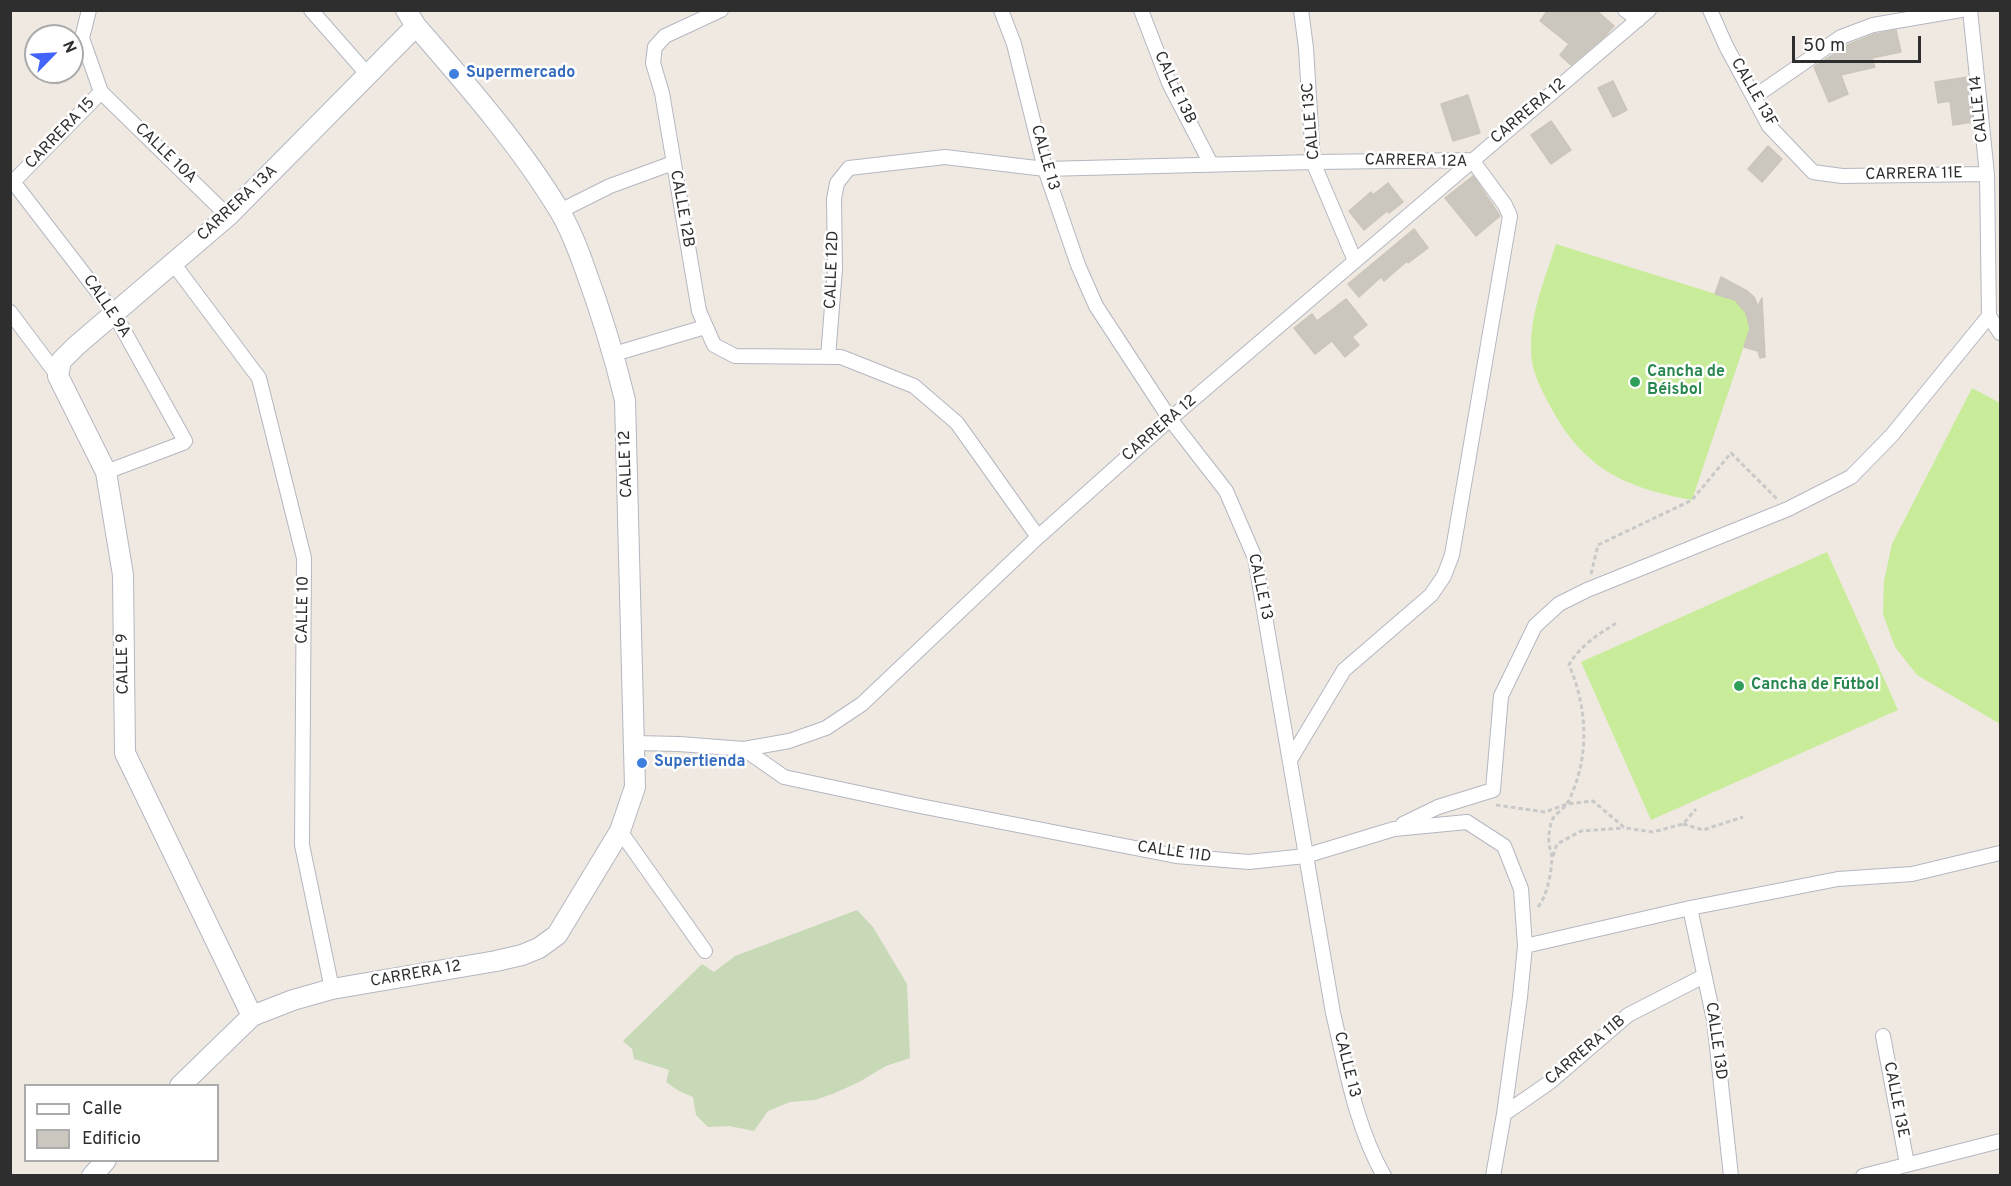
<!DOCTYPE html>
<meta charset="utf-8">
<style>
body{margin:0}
#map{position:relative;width:2011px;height:1186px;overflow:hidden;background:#efe9e1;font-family:Overpass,sans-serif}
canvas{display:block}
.frame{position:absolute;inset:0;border:12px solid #2e2e2e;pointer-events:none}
.legend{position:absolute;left:24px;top:1084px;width:195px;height:78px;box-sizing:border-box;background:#fff;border:2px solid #ababab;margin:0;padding:8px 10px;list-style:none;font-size:18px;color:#2e2e2e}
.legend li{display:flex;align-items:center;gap:12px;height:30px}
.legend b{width:30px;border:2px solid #ababab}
.north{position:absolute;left:24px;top:24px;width:60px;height:60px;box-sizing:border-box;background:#fff;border:2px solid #ababab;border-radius:50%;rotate:66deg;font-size:16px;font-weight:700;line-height:24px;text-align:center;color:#2e2e2e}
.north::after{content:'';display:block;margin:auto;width:21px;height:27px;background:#4264fb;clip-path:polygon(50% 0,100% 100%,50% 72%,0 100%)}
.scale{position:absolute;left:1792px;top:36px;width:129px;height:27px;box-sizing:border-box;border:3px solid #2e2e2e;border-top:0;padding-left:8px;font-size:18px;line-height:21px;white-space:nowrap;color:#2e2e2e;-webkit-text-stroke:4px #fff;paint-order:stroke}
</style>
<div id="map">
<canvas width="2011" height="1186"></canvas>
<div class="frame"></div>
<ul class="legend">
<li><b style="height:8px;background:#fff"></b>Calle</li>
<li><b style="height:16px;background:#cbc7bf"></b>Edificio</li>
</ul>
<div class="north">N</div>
<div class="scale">50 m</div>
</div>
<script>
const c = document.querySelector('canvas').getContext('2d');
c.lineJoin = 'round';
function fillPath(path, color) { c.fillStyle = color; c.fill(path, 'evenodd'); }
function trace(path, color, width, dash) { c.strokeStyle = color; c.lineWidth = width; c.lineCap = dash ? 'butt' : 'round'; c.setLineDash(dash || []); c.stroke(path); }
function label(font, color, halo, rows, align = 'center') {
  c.font = font + ' Overpass,sans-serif'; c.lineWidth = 5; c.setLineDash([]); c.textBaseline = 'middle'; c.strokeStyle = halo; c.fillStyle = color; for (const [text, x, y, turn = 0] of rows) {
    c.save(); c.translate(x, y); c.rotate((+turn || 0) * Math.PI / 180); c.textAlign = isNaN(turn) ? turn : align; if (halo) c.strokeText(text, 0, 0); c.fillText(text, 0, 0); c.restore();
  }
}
fillPath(new Path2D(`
 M857,910l16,17 34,57 3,74 -24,8 -27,16 -24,11 -20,7 -25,2 -22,9 -14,20 -25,-5 -21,1 -12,-12 -3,-18 -14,-6 -13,-9 3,-12 -35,-11 -2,-10 -9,-8 79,-77 12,8 21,-16z`), '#c8d9b8');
fillPath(new Path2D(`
 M1556,244l179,56 11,13 4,15 -58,172c-70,-13 -110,-32 -144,-98 -9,-17 -17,-33 -17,-52 -1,-37 14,-71 25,-106z
 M1972,388l28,15v321l-83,-49 -22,-28 -12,-33 1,-33 8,-37z
 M1827,552l71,158 -247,110 -70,-158z`), '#c9ec9a');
const building = new Path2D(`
 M1548,10h48l18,16 -10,11 -33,28 -11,-10 9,-11 -29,-23z
 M1896,30l5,22 -29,6 3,9 -34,8 7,19 -19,8 -15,-35 33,-22 28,-11z
 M1968,77l5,45 -20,3 -3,-24 -12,2 -3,-21z
 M1613,81l14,29 -14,7 -15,-29z
 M1468,95l12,38 -27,8 -12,-37z
 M1551,121l20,29 -20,14 -20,-29z
 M1768,146l14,13 -20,23 -14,-13z
 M1473,176l27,40 -24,20 -31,-38z
 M1388,183l15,19 -14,11 -2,-2 -23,19 -15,-19 22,-19 2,3z
 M1414,229l14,19 -20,15 -1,-2 -23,20 -3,-4 -22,20 -11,-13z
 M1721,277l26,14 7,6 4,9 4,-8 3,59 -5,1 -2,-7 -14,-4 6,-19 -4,-15 -11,-13 -20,-6z
 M1346,299l21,26 -15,12 7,8 -14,12 -13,-16 -17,13 -21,-26 18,-14 5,7z`);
fillPath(building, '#cbc7bf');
trace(building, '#cbc5ba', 1.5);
const street = new Path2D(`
 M89,10l-7,28 19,54 127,124
 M311,10l57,65
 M721,10l-56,26 -10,11 -2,16 9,30 37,218 15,34 21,11 106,1 73,29 43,37 81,114
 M1001,10l13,34 31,125 33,96 18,41 74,113 56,72 29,67 78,455c13,55 23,114 51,163
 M1141,10l28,73 42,81
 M1301,10l5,38 7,114 42,99
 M1625,10l13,10
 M1710,10l16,36 43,80 44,46 29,4 145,-2
 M1970,10l17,164 2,142
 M1754,97l87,-60 32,-12 88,-15
 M14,183l100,130 71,128 -2,2 -77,29
 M10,185l91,-93
 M560,211l50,-25 63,-23
 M173,263l86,115 45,180 -2,287 30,144
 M10,312l48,64
 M1989,316l11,17
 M614,354l91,-27
 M828,357l7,-88 -1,-70 3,-16 12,-15 96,-11 100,12 268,-7 159,-2 33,45 5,11 -58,339 -8,21 -13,19 -87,75 -54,90
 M634,743l45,1 65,5 45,-8 37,-13 36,-24 176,-167 132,-118 479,-409
 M744,749l40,28 131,28 261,51 73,6 56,-6 89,-27 73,-7 37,24 17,43 4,57 -5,51 -16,117 -11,62
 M1403,824l35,-17 55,-17 8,-94 34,-70 24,-22 28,-14 201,-81 63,-32 41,-42 97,-119
 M620,831l85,120
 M1690,908l24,112 17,156
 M1525,946l165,-38 148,-29 74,-5 88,-21
 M1883,1036l24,128
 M1504,1114l46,-32 78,-67 76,-39
 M1863,1176l137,-35`);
const secondary = new Path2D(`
 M252,1016l-127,-263 -2,-178 -17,-103 -48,-96 3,-15 15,-15 152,-130 188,-190
 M180,1086l72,-70 41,-16 39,-11 164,-28 26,-6 17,-7 18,-13 63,-104 15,-44 -10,-387c-11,-45 -24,-88 -40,-131 -7,-20 -15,-41 -26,-59 -40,-66 -92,-125 -143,-184l-10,-16
 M92,1176l14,-16`);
trace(street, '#b4b7c1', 16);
trace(secondary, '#b4b7c1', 22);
trace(new Path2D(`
 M1591,574l7,-29 94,-45 39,-47 46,46
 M1496,805l49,7 22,-8 26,-3 32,27 28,4 30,-8 13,-15
 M1683,824l20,6 40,-13
 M1553,856l4,-12 24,-13 43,-3
 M1538,907c9,-11 13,-33 14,-48 0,-6 -3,-11 -3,-17 -1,-6 1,-13 2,-19 2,-9 13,-13 17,-21 22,-44 20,-93 1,-137 11,-20 30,-31 49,-43`), '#c9c9c9', 3, [4.5, 3]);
trace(street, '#fff', 14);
trace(secondary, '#fff', 20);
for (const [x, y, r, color] of [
 [454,74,6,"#3f7fe0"],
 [1635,382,6,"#2e9e5b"],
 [1739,686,6,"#2e9e5b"],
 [642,763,6,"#3f7fe0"]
]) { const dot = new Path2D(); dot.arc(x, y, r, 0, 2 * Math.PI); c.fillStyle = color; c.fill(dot); trace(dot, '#fff', 2); }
label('bold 16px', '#366cbe', '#fff', [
 ["Supermercado",466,74],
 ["Supertienda",654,763]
], 'left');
label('16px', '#2e2e2e', '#fff', [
 ["CALLE 13B",1174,88,65],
 ["CALLE 13F",1753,93,60],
 ["CALLE 14",1980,109,-96],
 ["CARRERA 12",1529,112,-40],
 ["CALLE 13C",1312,121,-95],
 ["CARRERA 15",61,134,-46],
 ["CALLE 10A",165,154,44],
 ["CALLE 13",1044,158,74],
 ["CARRERA 12A",1416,162,1],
 ["CARRERA 11E",1914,175,-1],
 ["CARRERA 13A",238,204,-43],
 ["CALLE 12B",681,209,80],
 ["CALLE 12D",833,270,-88],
 ["CALLE 9A",106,307,56],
 ["CARRERA 12",1160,429,-41],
 ["CALLE 12",627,464,-92],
 ["CALLE 13",1259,587,78],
 ["CALLE 10",304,610,-89],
 ["CALLE 9",124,664,-91],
 ["CALLE 11D",1174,853,8],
 ["CARRERA 12",416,975,-10],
 ["CALLE 13D",1715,1041,82],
 ["CARRERA 11B",1586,1051,-40],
 ["CALLE 13",1346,1065,76],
 ["CALLE 13E",1895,1100,79]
]);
label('bold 16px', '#27864d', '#fff', [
 ["Cancha de",1647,373],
 ["Béisbol",1647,391],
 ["Cancha de Fútbol",1751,686]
], 'left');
</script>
